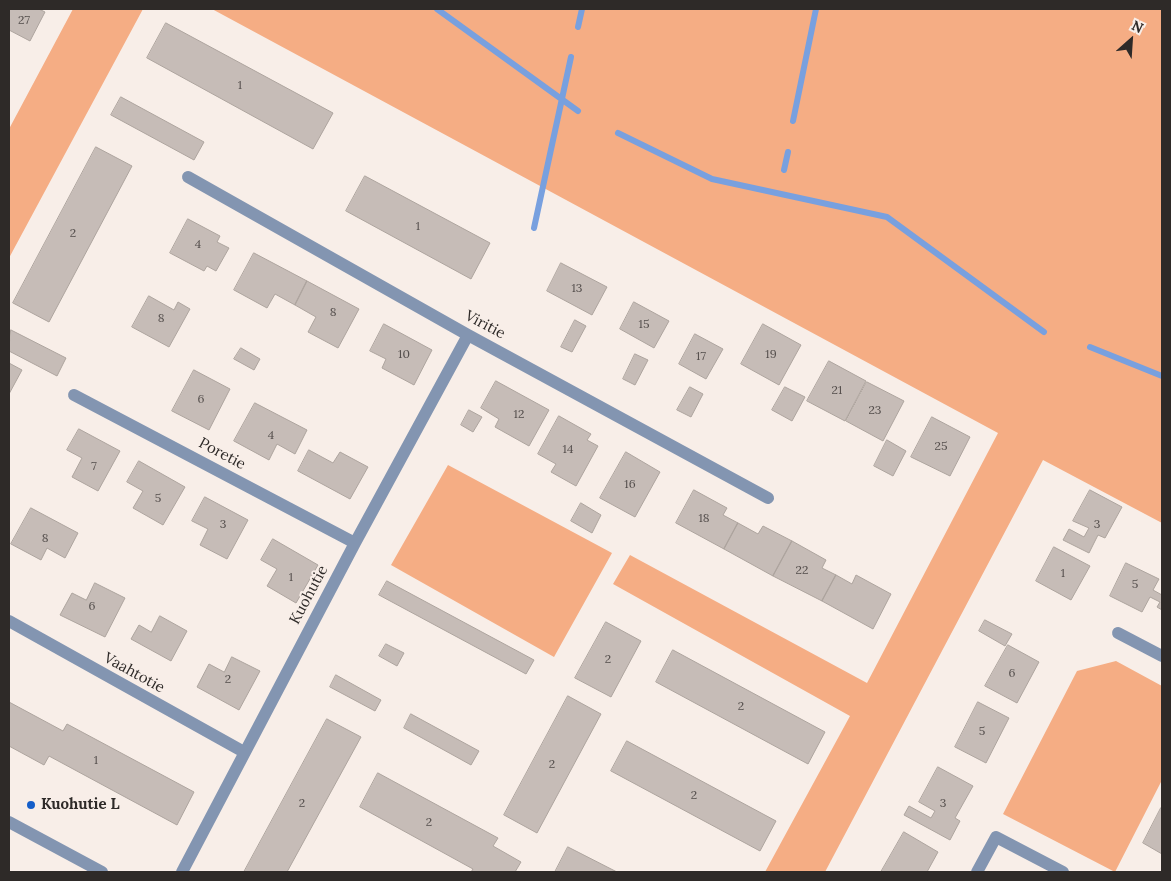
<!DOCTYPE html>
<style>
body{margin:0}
#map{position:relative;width:1171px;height:881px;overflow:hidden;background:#f8eee8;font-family:Lora,serif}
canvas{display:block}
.frame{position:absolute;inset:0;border:10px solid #2e2a28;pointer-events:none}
.north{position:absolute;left:1106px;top:15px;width:50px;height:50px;-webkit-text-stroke:4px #f8eee8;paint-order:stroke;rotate:26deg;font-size:14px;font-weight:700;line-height:20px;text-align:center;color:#2e2a28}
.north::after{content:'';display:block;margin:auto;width:18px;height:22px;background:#2e2a28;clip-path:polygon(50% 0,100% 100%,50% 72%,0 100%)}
</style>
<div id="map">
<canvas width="1171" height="881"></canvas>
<div class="frame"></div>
<div class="north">N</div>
</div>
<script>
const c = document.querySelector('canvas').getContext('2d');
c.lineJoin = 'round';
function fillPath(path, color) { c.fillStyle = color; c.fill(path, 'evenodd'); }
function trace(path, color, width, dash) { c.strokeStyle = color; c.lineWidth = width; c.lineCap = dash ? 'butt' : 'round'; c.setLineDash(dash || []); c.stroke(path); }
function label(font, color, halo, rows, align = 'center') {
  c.font = font + ' Lora,serif'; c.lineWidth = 4; c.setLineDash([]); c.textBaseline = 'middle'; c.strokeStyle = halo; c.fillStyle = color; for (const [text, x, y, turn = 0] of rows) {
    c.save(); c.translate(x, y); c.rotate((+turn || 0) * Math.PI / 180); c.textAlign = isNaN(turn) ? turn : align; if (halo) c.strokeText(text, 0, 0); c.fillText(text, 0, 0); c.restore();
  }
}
fillPath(new Path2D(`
 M73,9h70l-134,249v-129z
 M212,9h950v514l-119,-63 -218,412h-60l85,-156 -237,-132 17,-29 237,128 131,-250z
 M448,465l164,88 -58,104 -163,-92z
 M1116,661l46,25v94l-47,92 -112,-58 74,-143z`), '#f5ad84');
trace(new Path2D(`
 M437,9l141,102
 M578,27l4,-18
 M793,121l23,-112
 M618,133l94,46 175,38 157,115
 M784,170l4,-18
 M534,228l37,-171
 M1090,347l72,29`), '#78a0df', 6);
const building = new Path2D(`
 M9,9h30l6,3 -15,29 -21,-11z
 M166,23l167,90 -20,36 -166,-91z
 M121,97l83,45 -10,18 -83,-45z
 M96,147l36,19 -83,156 -36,-19z
 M365,176l125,67 -19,36 -125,-68z
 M188,219l32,17 -3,6 12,6 -13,23 -9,-5 -3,5 -34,-18z
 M254,253l53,28 -12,24 -20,-11 -8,14 -33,-18z
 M561,263l46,24 -15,28 -45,-24z
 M307,281l52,28 -21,39 -30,-16 8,-15 -21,-12z
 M149,296l25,14 4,-8 12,7 -21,38 -37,-20z
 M634,302l35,19 -15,27 -34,-19z
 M575,320l11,6 -14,26 -11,-5z
 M384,324l48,26 -18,35 -32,-17 4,-9 -16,-8z
 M763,324l38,21 -22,40 -38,-21z
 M11,330l55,28 -9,18 -48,-25z
 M695,334l28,15 -17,30 -27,-15z
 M241,348l19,11 -6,11 -20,-11z
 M635,354l13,6 -13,25 -12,-6z
 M829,361l37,20 -21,40 -38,-20z
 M9,363l13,7 -13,24z
 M194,370l36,19 -21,41 -37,-19z
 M496,381l53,29 -20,36 -34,-19 4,-8 -18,-11z
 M867,382l37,19 -21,40 -37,-20z
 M690,387l13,7 -12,23 -14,-7z
 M785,387l20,10 -13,24 -20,-11z
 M255,403l52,27 -12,24 -18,-10 -8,16 -35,-19z
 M469,410l13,7 -9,15 -12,-7z
 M559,416l32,18 -4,6 11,6 -22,40 -25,-14 5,-8 -18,-10z
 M932,417l38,20 -20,39 -39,-19z
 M79,429l41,22 -22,40 -26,-14 10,-19 -15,-8z
 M887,440l19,11 -13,25 -19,-10z
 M309,450l24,13 7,-11 28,15 -18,32 -52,-28z
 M626,452l34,20 -25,45 -35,-19z
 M139,461l46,26 -22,38 -30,-17 10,-17 -16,-9z
 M694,490l33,18 -4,7 15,8 -14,26 -48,-26z
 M1090,490l32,17 -17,31 -7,-3 -9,18 -26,-13 6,-11 15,8 5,-9 -16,-7z
 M205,497l43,23 -21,39 -27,-14 8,-16 -16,-8z
 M581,503l20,12 -9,18 -21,-12z
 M31,508l47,25 -13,25 -18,-10 -6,12 -30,-16z
 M738,523l20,11 5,-8 29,15 -19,35 -49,-27z
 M273,539l45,26 -22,38 -29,-17 10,-17 -16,-9z
 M792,541l34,19 -4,8 14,7 -14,26 -49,-25z
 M1054,547l36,19 -19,34 -35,-19z
 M1126,563l33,16 -6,11 9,5v15l-5,-3 3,-5 -10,-5 -8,15 -32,-16z
 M836,575l16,9 4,-9 35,19 -18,35 -51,-28z
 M387,581l147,79 -8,14 -147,-79z
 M95,583l30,15 -20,39 -45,-22 12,-22 14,7z
 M160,616l27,15 -16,30 -40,-22 8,-14 12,7z
 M985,620l27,14 -7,12 -26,-15z
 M606,622l35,19 -30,56 -36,-19z
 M386,644l18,9 -7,13 -18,-10z
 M1008,645l31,17 -22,41 -32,-17z
 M673,650l152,82 -17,32 -152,-82z
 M232,657l28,14 -21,39 -42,-23 12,-23 15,8z
 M336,675l45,25 -6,11 -45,-24z
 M568,696l33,18 -64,119 -33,-18z
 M9,702l54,29 4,-7 127,68 -17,33 -128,-69 -5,9 -35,-19z
 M978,702l31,16 -23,45 -31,-16z
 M411,714l68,37 -8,14 -67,-37z
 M327,719l34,18 -74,135h-43z
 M627,741l149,80 -16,30 -149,-80z
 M938,767l35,19 -18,32 5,3 -10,19 -46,-25 5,-9 22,12 4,-7 -16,-9z
 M378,773l120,65 -5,8 28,16 -6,10h-44l2,-3 -113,-62z
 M1161,808l1,1v45l-19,-11z
 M904,832l34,20 -11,20h-46z
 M568,847l49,25h-62z`);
fillPath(building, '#c6bcb7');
trace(building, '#ada49e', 1);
trace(new Path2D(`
 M188,177l280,158 300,163
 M74,395l281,148
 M9,621l235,131
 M1118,633l44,23
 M182,872l173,-329 113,-208
 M977,872l19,-35 67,35`), '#8395b1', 12);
trace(new Path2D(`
 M9,822l93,50`), '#8395b1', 12);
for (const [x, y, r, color] of [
 [31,805,5,"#155ec9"]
]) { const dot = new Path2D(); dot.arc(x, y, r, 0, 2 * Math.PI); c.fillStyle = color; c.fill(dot); trace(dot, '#f8eee8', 2); }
label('12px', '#544e4c', null, [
 ["27",24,21],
 ["1",240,86],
 ["1",418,227],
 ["2",73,234],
 ["4",198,245],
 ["13",577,289],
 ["8",333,313],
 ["8",161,319],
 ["15",644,325],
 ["10",404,355],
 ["19",771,355],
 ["17",701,357],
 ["21",837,391],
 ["6",201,400],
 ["23",875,411],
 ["12",519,415],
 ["4",271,436],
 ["25",941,447],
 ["14",568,450],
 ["7",94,467],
 ["16",630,485],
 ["5",158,499],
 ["18",704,519],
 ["3",223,525],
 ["3",1097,525],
 ["8",45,539],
 ["22",802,571],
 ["1",1063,574],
 ["1",291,578],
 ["5",1135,585],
 ["6",92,607],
 ["2",608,660],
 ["6",1012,674],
 ["2",228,680],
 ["2",741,707],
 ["5",982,732],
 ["1",96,761],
 ["2",552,765],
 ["2",694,796],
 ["2",302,804],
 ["3",943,804],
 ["2",429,823]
]);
label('15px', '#2e2a28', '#f8eee8', [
 ["Viritie",485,325,28],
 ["Poretie",222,454,28],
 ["Kuohutie",309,595,-62],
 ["Vaahtotie",134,673,29]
]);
label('bold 15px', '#2e2a28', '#f8eee8', [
 ["Kuohutie L",41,805]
], 'left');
</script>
